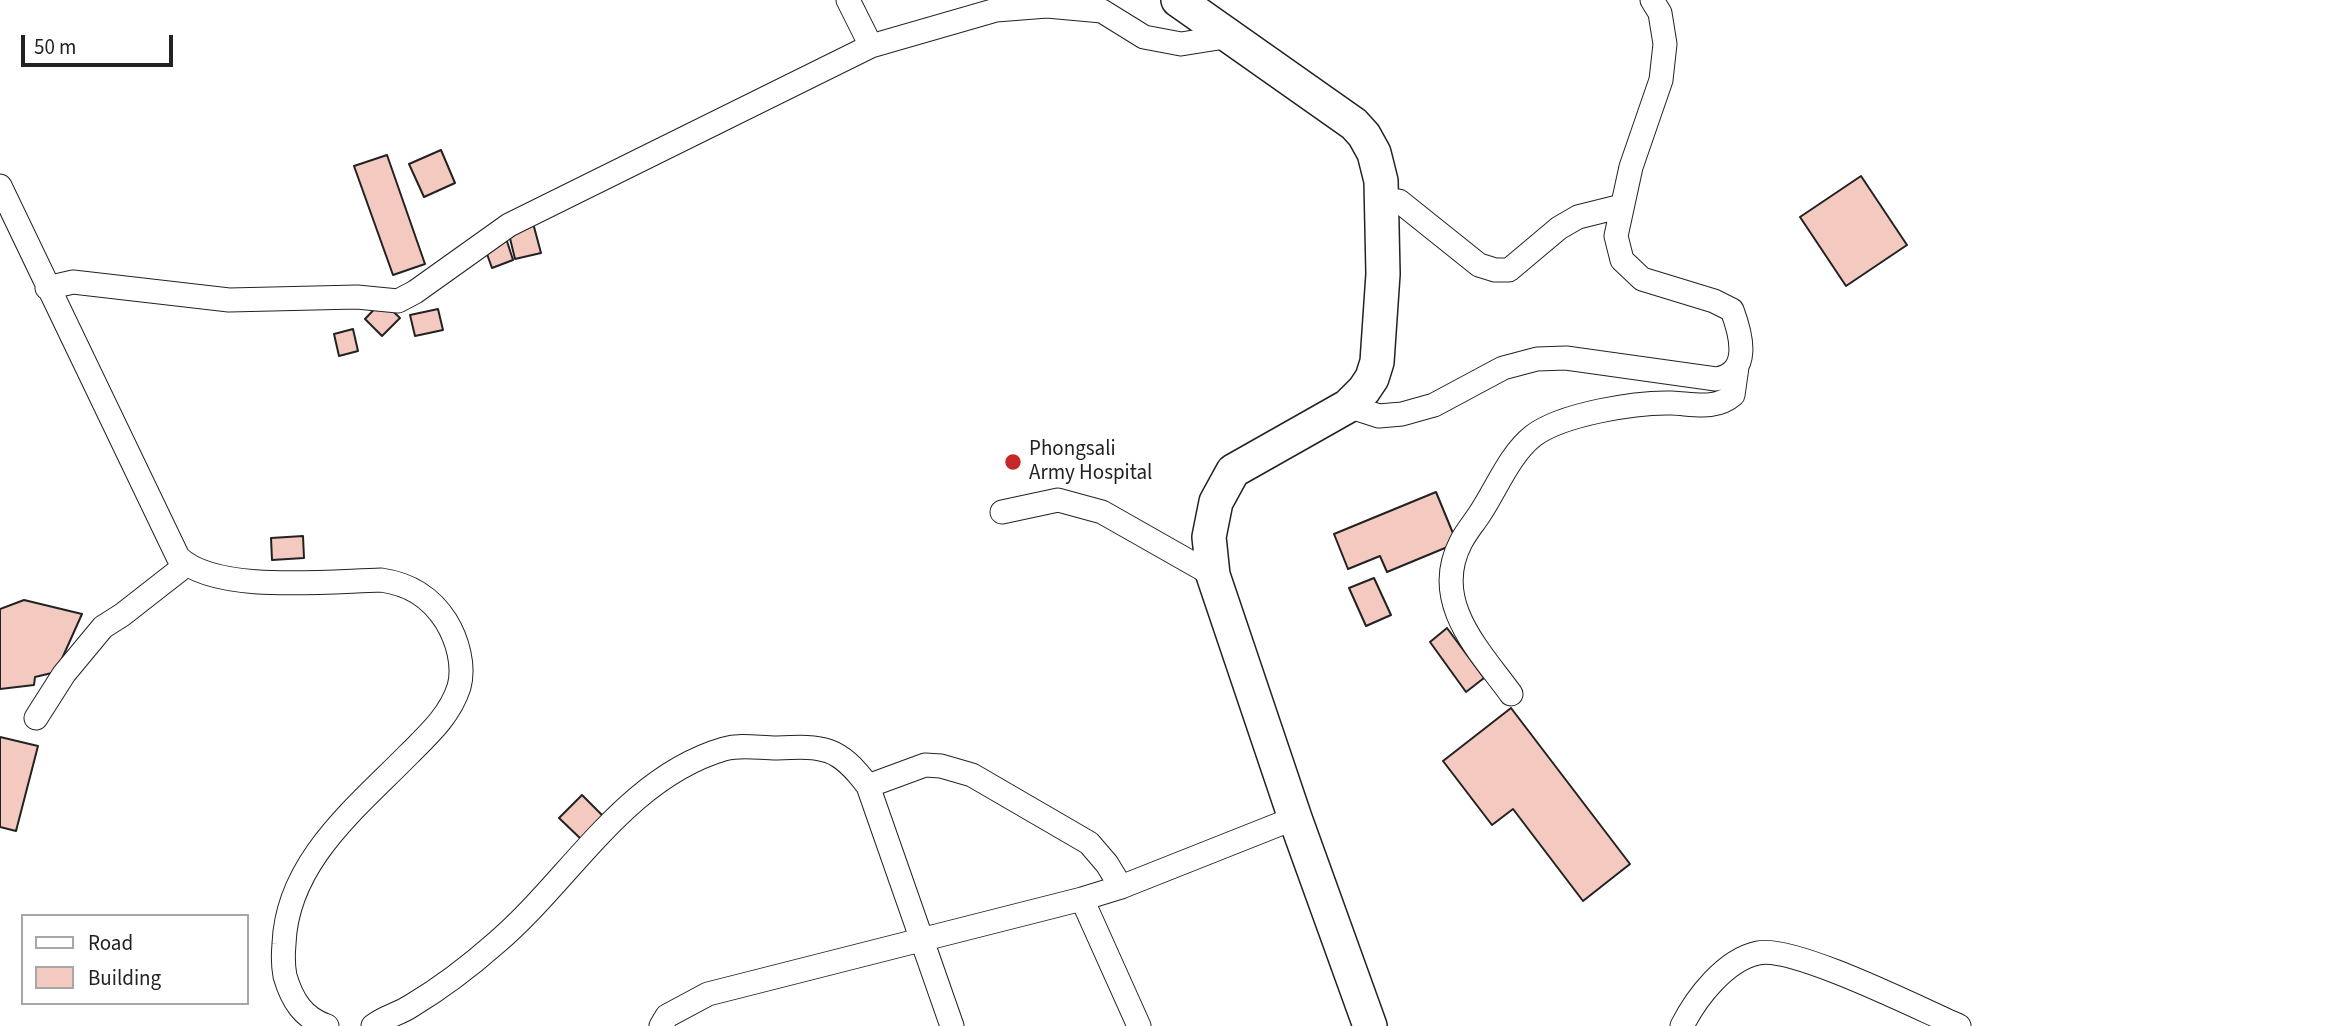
<!DOCTYPE html>
<style>
body{margin:0}
#map{position:relative;width:2343px;height:1026px;overflow:hidden;background:#fff;font-family:"Source Sans 3",sans-serif}
canvas{display:block}
.legend{position:absolute;left:21px;top:914px;width:228px;height:91px;box-sizing:border-box;background:#fff;border:2px solid #a7a7a7;margin:0;padding:9px 12px;list-style:none;font-size:21px;color:#222}
.legend li{display:flex;align-items:center;gap:14px;height:35px}
.legend b{width:35px;border:2px solid #a7a7a7}
.scale{position:absolute;left:21px;top:35px;width:152px;height:32px;box-sizing:border-box;border:4px solid #222;border-top:0;padding-left:9px;font-size:21px;line-height:24px;white-space:nowrap;color:#222;-webkit-text-stroke:5px #fff;paint-order:stroke}
</style>
<div id="map">
<canvas width="2343" height="1026"></canvas>
<ul class="legend">
<li><b style="height:9px;background:#fff"></b>Road</li>
<li><b style="height:19px;background:#f3c9c0"></b>Building</li>
</ul>
<div class="scale">50 m</div>
</div>
<script>
const c = document.querySelector('canvas').getContext('2d');
c.lineJoin = 'round';
function fillPath(path, color) { c.fillStyle = color; c.fill(path, 'evenodd'); }
function trace(path, color, width, dash) { c.strokeStyle = color; c.lineWidth = width; c.lineCap = dash ? 'butt' : 'round'; c.setLineDash(dash || []); c.stroke(path); }
function label(font, color, halo, rows, align = 'center') {
  c.font = font + ' "Source Sans 3",sans-serif'; c.lineWidth = 5; c.setLineDash([]); c.textBaseline = 'middle'; c.strokeStyle = halo; c.fillStyle = color; for (const [text, x, y, turn = 0] of rows) {
    c.save(); c.translate(x, y); c.rotate((+turn || 0) * Math.PI / 180); c.textAlign = isNaN(turn) ? turn : align; if (halo) c.strokeText(text, 0, 0); c.fillText(text, 0, 0); c.restore();
  }
}
const building = new Path2D(`
 M441,150l14,33 -31,14 -15,-33z
 M387,155l38,109 -32,11 -39,-109z
 M1861,176l46,69 -61,41 -46,-69z
 M533,223l8,30 -26,6 -7,-29z
 M505,235l8,25 -21,8 -9,-25z
 M382,301l18,17 -18,18 -17,-17z
 M438,309l5,21 -28,6 -5,-21z
 M353,329l5,22 -19,5 -5,-22z
 M1436,492l21,51 -70,29 -7,-16 -32,13 -14,-35z
 M303,536l1,22 -32,2 -1,-22z
 M1374,578l17,37 -25,11 -17,-38z
 M24,600l58,14 -26,58 -21,5 -1,8 -34,4v-80z
 M1447,628l37,50 -18,14 -36,-50z
 M1511,708l119,156 -47,37 -70,-92 -21,16 -49,-64z
 M0,737l38,9 -22,85 -16,-4z
 M582,795l23,23 -22,23 -24,-23z`);
fillPath(building, '#f3c9c0');
trace(building, '#222', 2);
const minor = new Path2D(`
 M848,0l23,46
 M0,186l178,371c37,37 152,24 203,23 28,4 49,16 65,41 11,18 19,44 13,66 -9,28 -30,47 -50,67 -53,54 -122,108 -125,190 -1,11 -1,22 1,32 7,24 18,42 42,50
 M1382,202l17,-1 80,64 16,5h14l50,-42 19,-11 44,-11
 M47,288l26,-6 156,18 128,-3 41,4 17,-9 94,-67 362,-179 125,-36 51,-4 55,5 42,26 37,7 50,-8
 M1348,406l31,10 23,-2 32,-9 69,-37 34,-9 29,-1 150,21c36,-6 25,-45 16,-69l-18,-9 -72,-22 -20,-19 -6,-24 15,-69 30,-87 4,-36 -5,-31 -8,-13
 M1002,512l56,-12 44,12 111,63
 M1511,694c-33,-45 -81,-93 -50,-152 5,-10 12,-18 18,-27 17,-25 30,-60 54,-79 29,-22 103,-34 139,-33 22,1 44,7 61,-8l4,-28
 M36,718l28,-44 39,-47 19,-12 64,-50
 M868,786l57,-21 16,1 31,9 117,68 18,21 14,23
 M1082,899l57,127
 M373,1026c11,-9 26,-12 38,-20 30,-18 59,-40 85,-63 74,-63 129,-165 228,-194 17,-5 35,-1 53,-1 47,-2 61,-2 91,38l84,240
 M661,1026l6,-10 41,-22 374,-95 39,-12 174,-69
 M1682,1026c14,-28 43,-66 76,-73 35,-8 162,56 201,73`);
const highway = new Path2D(`
 M1178,0l176,124 10,11 10,18 7,28 2,93 -6,88 -5,16 -8,12 -16,16 -115,65 -17,31 -7,35 4,38 82,243 75,208`);
trace(minor, '#222', 25);
trace(highway, '#222', 36);
trace(minor, '#fff', 23);
trace(highway, '#fff', 33);
for (const [x, y, r, color] of [
 [1013,462,9,"#c62828"]
]) { const dot = new Path2D(); dot.arc(x, y, r, 0, 2 * Math.PI); c.fillStyle = color; c.fill(dot); trace(dot, '#fff', 2.5); }
label('21px', '#222', '#fff', [
 ["Phongsali",1029,450],
 ["Army Hospital",1029,474]
], 'left');
</script>
